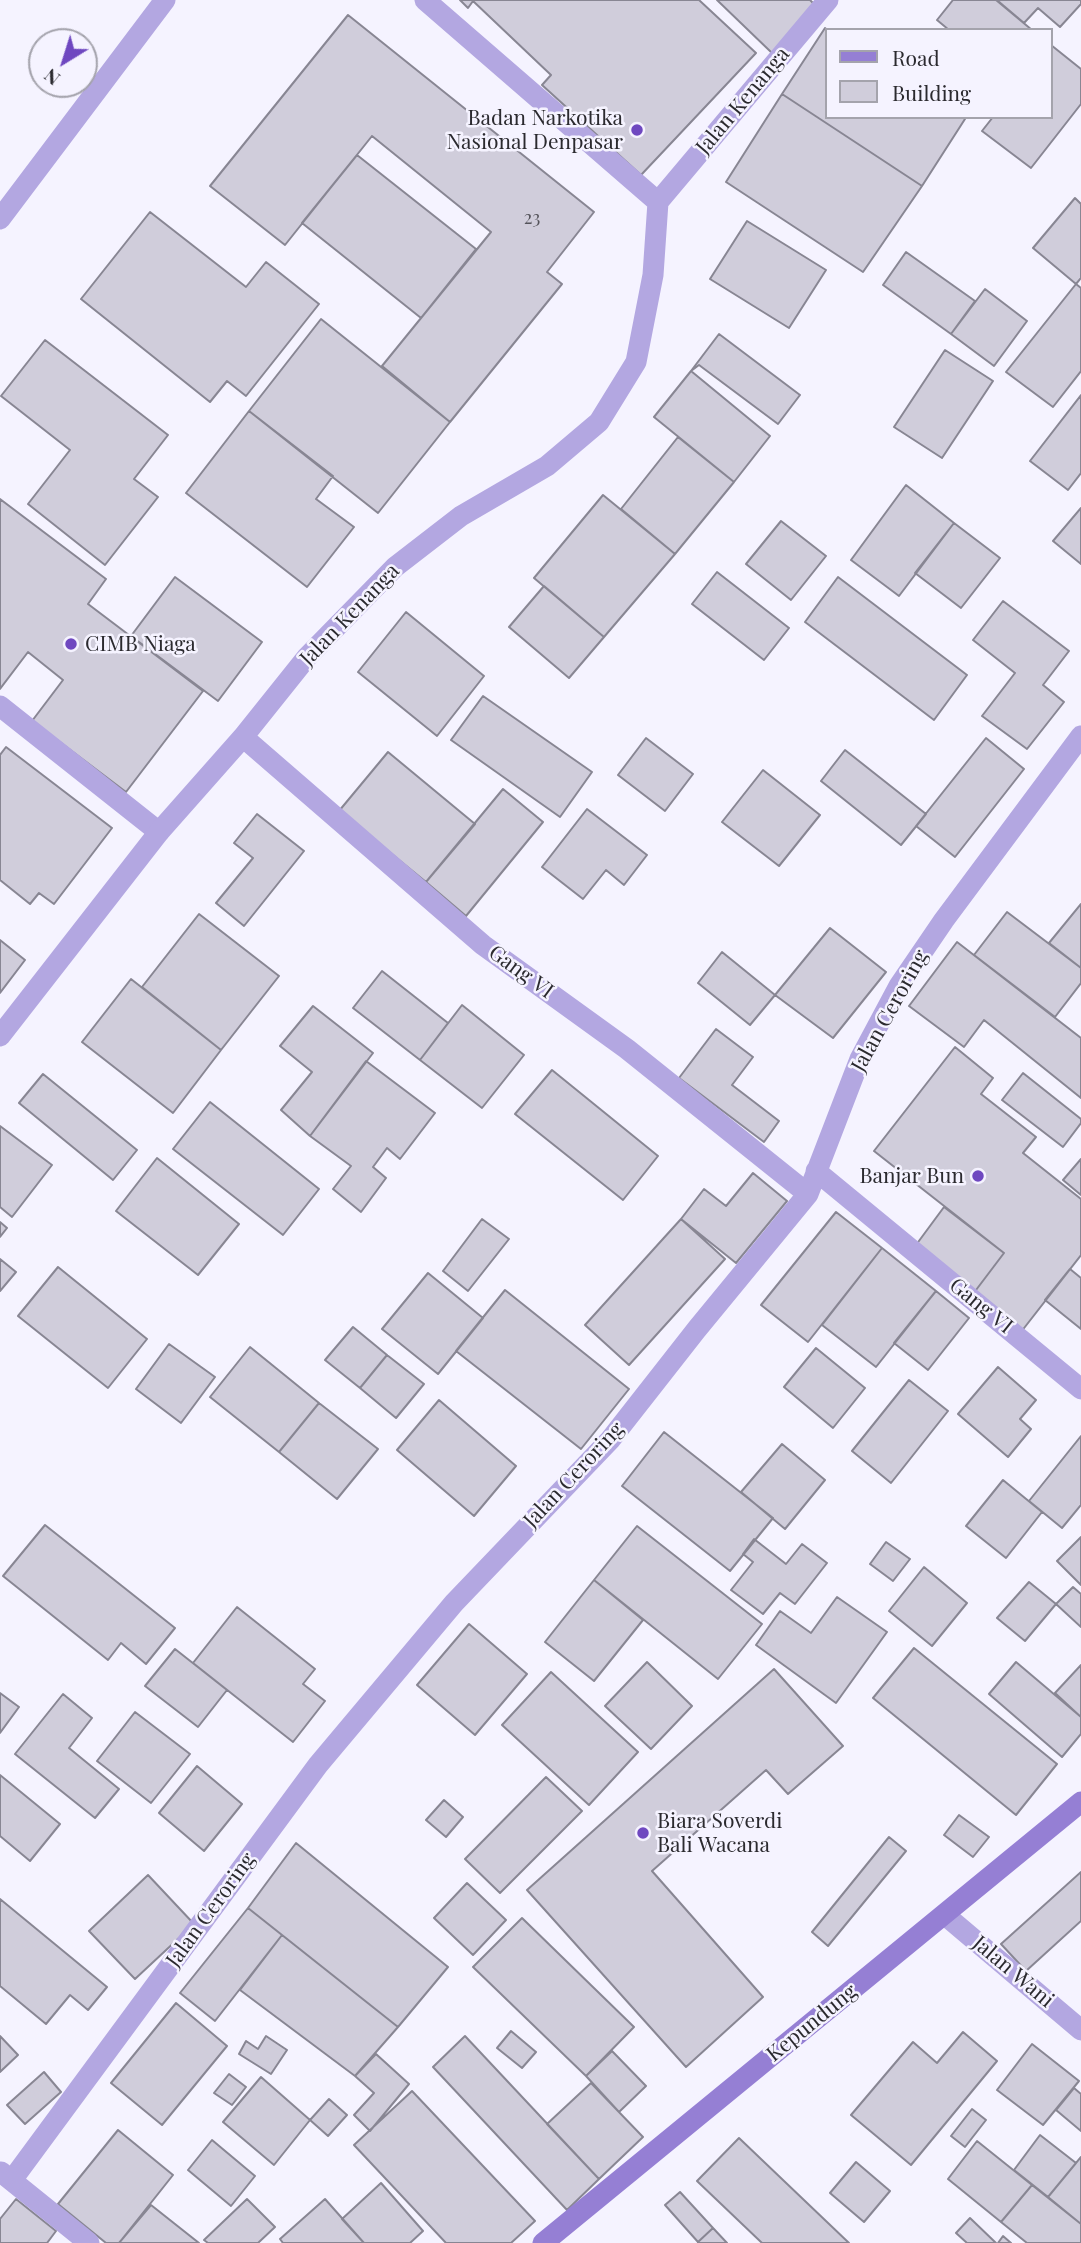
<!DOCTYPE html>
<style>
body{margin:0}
#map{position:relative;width:1081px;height:2243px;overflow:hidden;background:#f5f3ff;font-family:"Playfair Display",serif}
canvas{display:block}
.legend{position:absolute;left:825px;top:28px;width:228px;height:91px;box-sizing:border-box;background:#f5f3ff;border:2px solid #a4a3ac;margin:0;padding:9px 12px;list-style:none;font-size:21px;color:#2b2a2f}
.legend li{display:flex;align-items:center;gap:14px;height:35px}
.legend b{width:35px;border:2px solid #a4a3ac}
.north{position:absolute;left:28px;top:28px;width:70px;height:70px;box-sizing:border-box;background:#f5f3ff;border:2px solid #a4a3ac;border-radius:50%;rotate:218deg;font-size:19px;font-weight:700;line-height:28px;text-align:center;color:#2b2a2f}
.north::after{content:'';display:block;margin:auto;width:24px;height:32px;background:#6f48c0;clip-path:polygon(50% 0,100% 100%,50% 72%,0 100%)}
</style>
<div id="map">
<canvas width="1081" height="2243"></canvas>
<ul class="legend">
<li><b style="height:9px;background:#957fd4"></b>Road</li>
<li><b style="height:19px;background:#d0cddb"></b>Building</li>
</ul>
<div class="north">N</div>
</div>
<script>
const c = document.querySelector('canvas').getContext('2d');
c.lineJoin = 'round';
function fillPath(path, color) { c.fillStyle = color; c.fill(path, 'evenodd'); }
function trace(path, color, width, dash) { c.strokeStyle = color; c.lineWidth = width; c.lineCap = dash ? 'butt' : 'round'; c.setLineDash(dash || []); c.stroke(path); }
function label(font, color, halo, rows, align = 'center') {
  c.font = font + ' "Playfair Display",serif'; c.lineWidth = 5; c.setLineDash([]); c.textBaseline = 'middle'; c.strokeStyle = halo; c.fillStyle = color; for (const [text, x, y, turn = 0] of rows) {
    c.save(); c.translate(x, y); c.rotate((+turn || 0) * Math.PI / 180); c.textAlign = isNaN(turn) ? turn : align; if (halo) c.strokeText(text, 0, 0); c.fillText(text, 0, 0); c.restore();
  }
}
const building = new Path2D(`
 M460,0h239l57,53 -115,122 -99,-90 9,-10 -78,-74 -5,7z
 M717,0h93l6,6 -44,47z
 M953,0h43l36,30h-83l-12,-10z
 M1000,0h81v4l-21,23 -22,-19 -14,15 -26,-22z
 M348,15l246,197 -47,60 15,12 -112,138 -68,-56 109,-134 -119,-96 -87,109 -75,-59z
 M825,28l2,2v87h135l3,2 -43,67 -140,-92z
 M1051,45l30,24v35l-50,64 -49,-37 11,-14h58z
 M782,94l140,92 -59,86 -137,-90z
 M357,155l119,94 -55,69 -119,-95z
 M1075,198l6,6v74l-5,6 -43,-36z
 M150,212l96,75 20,-25 53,42 -73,92 -19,-15 -17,21 -129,-103z
 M747,221l79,49 -37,58 -79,-49z
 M906,252l69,49 -24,33 -68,-49z
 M1076,284l5,4v83l-28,36 -47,-35z
 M985,289l42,32 -33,45 -43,-32z
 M321,319l129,103 -72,91 -129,-102z
 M719,334l81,61 -22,29 -79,-59 -8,6z
 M45,340l123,95 -34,44 24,18 -53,68 -77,-61 42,-54 -69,-54z
 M945,350l48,31 -51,77 -48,-31z
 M691,371l79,65 -36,46 -80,-65z
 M1081,395v78l-13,17 -38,-29z
 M249,411l84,65 -17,23 38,28 -47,60 -121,-94z
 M678,437l56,45 -59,72 -54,-45z
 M906,485l48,38 -55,73 -48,-36z
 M603,495l72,59 -71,83 -70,-59z
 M0,499l106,80 -18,25 115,87 -77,101 -94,-71 31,-41 -35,-28 -28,37z
 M1081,508v56l-28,-23z
 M781,521l45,35 -35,44 -45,-36z
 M954,523l46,35 -39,50 -46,-35z
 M717,572l72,56 -25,32 -72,-56z
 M175,577l87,65 -44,59 -87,-65z
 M838,577l129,98 -33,45 -129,-98z
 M544,586l60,51 -35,41 -60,-51z
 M1003,601l66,50 -26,34 21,17 -37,47 -45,-33 33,-43 -42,-33z
 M406,612l78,64 -47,60 -79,-64z
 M483,696l109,76 -32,45 -109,-77z
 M646,738l47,36 -28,37 -47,-36z
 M986,738l38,31 -69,88 -39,-31z
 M6,747l106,81 -58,76 -15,-11 -9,11 -30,-24v-125z
 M845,750l81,64 -25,31 -80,-64z
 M388,752l87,72 -49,58 -87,-71z
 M763,770l57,45 -41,51 -57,-44z
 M503,789l40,33 -77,94 -40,-34z
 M587,809l60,46 -23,30 -18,-15 -23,29 -41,-32z
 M257,814l47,37 -60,75 -28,-23 37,-45 -19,-15z
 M1081,904v64l-32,-25z
 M1007,912l74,56v15l-26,34 -81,-62z
 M199,914l80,62 -58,74 -79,-63z
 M830,928l56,44 -53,66 -58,-43z
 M0,940l25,20 -25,33z
 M957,942l124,96v60l-97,-78 -20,27 -55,-41z
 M722,952l53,43 -25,30 -52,-42z
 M382,971l66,52 -28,37 -67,-52z
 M131,979l90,71 -48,63 -91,-71z
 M462,1005l62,50 -42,53 -62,-48z
 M313,1006l60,47 -63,83 -29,-26 31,-38 -32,-26z
 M716,1029l37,28 -21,28 47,36 -15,21 -85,-64z
 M955,1047l38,31 -12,16 55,43 -13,16 58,46v56l-60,77 -48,-38 31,-41 -130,-102z
 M366,1061l69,52 -35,46 -13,-11 -14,19 13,11 -25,34 -28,-23 18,-23 -41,-30z
 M552,1070l106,86 -35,44 -108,-86z
 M1023,1073l58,46v4l-18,24 -61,-47z
 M43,1074l94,76 -24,30 -94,-77z
 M210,1102l109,87 -36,46 -110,-86z
 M0,1126l52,39 -40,52 -12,-10z
 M157,1158l82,66 -41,51 -82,-64z
 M1081,1159v36l-18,-15z
 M753,1173l34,28 -51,62 -55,-44 23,-30 22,17z
 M944,1207l60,46 -31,41 -60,-45z
 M836,1212l46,36 -74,94 -47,-37z
 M482,1219l27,20 -41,52 -25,-20z
 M681,1219l44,40 -96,106 -44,-40z
 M0,1222l7,6 -7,9z
 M882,1248l54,43 -60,76 -54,-42z
 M0,1259l16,13 -16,19z
 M58,1267l89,72 -39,49 -90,-72z
 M1070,1269l11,9v51l-36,-29z
 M428,1273l55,45 -45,56 -56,-45z
 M505,1290l124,99 -48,60 -125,-98z
 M936,1291l33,27 -41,52 -34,-27z
 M353,1327l34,28 -27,33 -35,-28z
 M169,1344l46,33 -34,46 -45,-34z
 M250,1347l69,56 -40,49 -69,-55z
 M816,1348l49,40 -32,40 -49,-41z
 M387,1355l37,29 -28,34 -36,-30z
 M998,1367l38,33 -16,19 11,10 -23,28 -50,-43z
 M909,1380l39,31 -57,72 -39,-32z
 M439,1400l77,66 -42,50 -77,-66z
 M319,1403l59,46 -41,50 -58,-47z
 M664,1432l109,86 -43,53 -108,-85z
 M1081,1436v69l-19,23 -33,-27z
 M782,1444l43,36 -40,49 -44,-37z
 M1003,1480l39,32 -36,46 -40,-32z
 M45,1525l130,103 -29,36 -25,-21 -13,17 -105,-84z
 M637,1526l125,98 -44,55 -124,-99z
 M1081,1537v48l-24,-24z
 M754,1539l32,25 16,-20 25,19 -32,41 -15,-11 -17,21 -32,-24 22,-28 -10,-8z
 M886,1542l24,17 -17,22 -23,-17z
 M924,1567l43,36 -35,43 -43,-35z
 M594,1580l49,40 -49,61 -49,-39z
 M1029,1582l27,22 -31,37 -28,-23z
 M1073,1587l8,7v33l-25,-23z
 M837,1597l50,35 -51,71 -80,-58 24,-34 31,22z
 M237,1607l78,62 -12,15 22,17 -32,41 -100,-79z
 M469,1624l58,50 -52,61 -58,-50z
 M914,1648l143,116 -41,51 -143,-117z
 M175,1649l52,41 -29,37 -53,-41z
 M647,1662l45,44 -41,43 -46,-43z
 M1016,1662l65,55v17l-19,23 -73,-63z
 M1081,1665v52l-26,-24z
 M774,1669l69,77 -55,48 -22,-24 -114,101 111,126 -77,70 -159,-177z
 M551,1672l87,80 -49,53 -87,-80z
 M0,1693l19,14 -19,26z
 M63,1694l29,24 -23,30 50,41 -24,29 -80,-64z
 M135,1712l55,42 -39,49 -54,-42z
 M197,1766l45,38 -38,47 -45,-38z
 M0,1775l60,49 -30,37 -30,-25z
 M546,1777l36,34 -82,82 -35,-34z
 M444,1800l19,17 -17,20 -20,-17z
 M959,1815l30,22 -16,20 -29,-22z
 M889,1837l17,14 -78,95 -16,-14z
 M296,1843l152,124 -50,60 -150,-119z
 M1081,1872v49l-55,50 -25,-27z
 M148,1875l46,49 -59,55 -46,-48z
 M467,1883l39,37 -33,35 -39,-37z
 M0,1899l107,88 -19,23 -18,-15 -24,29 -46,-38z
 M248,1908l34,27 -67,86 -35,-28z
 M522,1918l112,109 -48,49 -113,-109z
 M282,1935l116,92 -43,49 -115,-86z
 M176,2003l51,43 -65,79 -51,-42z
 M511,2031l25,21 -14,16 -25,-20z
 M963,2032l34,29 -86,104 -60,-50 62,-73 24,21z
 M0,2036l18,19 -18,17z
 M266,2036l21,14 -16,24 -32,-20 7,-13 12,8z
 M465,2036l134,143 -32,31 -134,-143z
 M1032,2044l47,37 -36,44 -46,-35z
 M612,2051l34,35 -27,26 -33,-36z
 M376,2054l33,30 -39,47 -16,-16 20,-22 -19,-17z
 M44,2072l17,20 -36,32 -18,-19z
 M229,2074l17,13 -14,18 -18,-12z
 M261,2077l49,43 -36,45 -51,-43z
 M591,2083l52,54 -44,42 -52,-55z
 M1074,2088l7,6v37l-25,-21z
 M412,2091l123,130 -24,22h-65l-92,-98z
 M329,2099l18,16 -19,21 -18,-16z
 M972,2109l14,11 -21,27 -14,-11z
 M118,2130l55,45 -54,68h-13l-48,-39z
 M1040,2135l36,28 -28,34 -34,-27z
 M739,2138l110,105h-87l-65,-62z
 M212,2140l43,36 -24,30 -43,-36z
 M977,2141l55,44 -31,37 -53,-43z
 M1081,2157v67l-33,-27z
 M856,2162l34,29 -26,31 -34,-29z
 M381,2183l42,48 -13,12h-46l-22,-24z
 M1032,2185l49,39v19h-54l-26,-21z
 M680,2192l33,36 -15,14 -33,-37z
 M16,2199l40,32 -9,12h-47v-24z
 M247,2199l28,28 -17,16h-50l-4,-3z
 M325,2199l39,44h-81l-3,-4z
 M151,2205l48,38h-80z
 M970,2218l26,25h-29l-11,-10z
 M713,2228l14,15h-29v-1z
 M1003,2236l8,7h-13z`);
fillPath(building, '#d0cddb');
trace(building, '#888693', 2);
trace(new Path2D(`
 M0,706l159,126`), '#b3a7e1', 21);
trace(new Path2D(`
 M425,0l233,202
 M243,737l240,208 144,104 181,145
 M0,1036l159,-204 84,-95 64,-80 88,-90 66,-51 86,-50 52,-44 37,-60 17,-87 5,-73 170,-202
 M816,1171l265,218
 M945,1915l136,115
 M1,2172l88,71
 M12,2180l306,-415 136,-162 156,-163 87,-111 111,-135 52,-135 39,-73 45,-66 137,-184`), '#b3a7e1', 21);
trace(new Path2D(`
 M0,219l165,-219`), '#b3a7e1', 21);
trace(new Path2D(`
 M543,2243l538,-441`), '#957fd4', 21);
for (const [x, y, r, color] of [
 [637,130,7,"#6f48c0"],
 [71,644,7,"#6f48c0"],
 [978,1176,7,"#6f48c0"],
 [643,1833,7,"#6f48c0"]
]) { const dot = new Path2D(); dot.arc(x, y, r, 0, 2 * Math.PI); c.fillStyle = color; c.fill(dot); trace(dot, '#f5f3ff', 2.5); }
label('18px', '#54535a', null, [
 ["23",532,218]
]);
label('21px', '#2b2a2f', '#f5f3ff', [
 ["Jalan Kenanga",743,101,-50],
 ["Jalan Kenanga",350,615,-46],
 ["Gang VI",521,972,36],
 ["Jalan Ceroring",890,1011,-61],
 ["Gang VI",981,1306,39],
 ["Jalan Ceroring",574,1475,-47],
 ["Jalan Ceroring",211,1910,-54],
 ["Jalan Wani",1013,1972,40],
 ["Kepundung",812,2023,-39]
]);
label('21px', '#2b2a2f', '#f5f3ff', [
 ["Badan Narkotika",623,118],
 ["Nasional Denpasar",623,142],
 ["CIMB Niaga",85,644,"left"],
 ["Banjar Bun",964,1176],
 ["Biara Soverdi",657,1821,"left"],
 ["Bali Wacana",657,1845,"left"]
], 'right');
</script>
